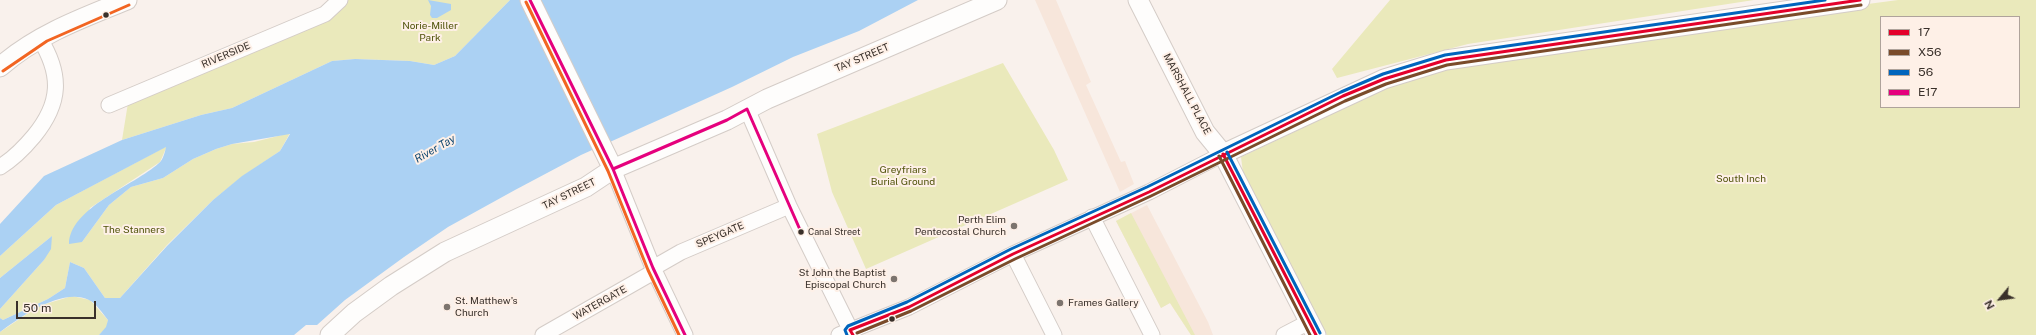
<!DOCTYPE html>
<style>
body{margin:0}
#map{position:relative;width:2036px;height:335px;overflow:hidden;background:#f9f1ec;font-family:"Public Sans",sans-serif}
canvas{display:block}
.legend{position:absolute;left:1880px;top:16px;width:140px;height:92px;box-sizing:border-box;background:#fef0e7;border:1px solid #afa39b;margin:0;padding:5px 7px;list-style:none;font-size:12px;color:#39302a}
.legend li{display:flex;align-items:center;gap:8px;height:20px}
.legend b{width:20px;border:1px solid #afa39b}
.north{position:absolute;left:1980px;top:279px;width:40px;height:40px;-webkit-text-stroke:3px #fef0e7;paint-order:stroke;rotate:241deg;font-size:11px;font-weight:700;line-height:16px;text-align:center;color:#39302a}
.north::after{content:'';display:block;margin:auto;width:14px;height:18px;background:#39302a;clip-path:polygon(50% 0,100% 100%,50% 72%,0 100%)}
.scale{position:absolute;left:16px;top:301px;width:80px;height:18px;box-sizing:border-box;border:2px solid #39302a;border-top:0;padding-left:5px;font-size:12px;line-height:14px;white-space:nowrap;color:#39302a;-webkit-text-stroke:3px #fef0e7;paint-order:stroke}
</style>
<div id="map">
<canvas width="2036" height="335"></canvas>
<ul class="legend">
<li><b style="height:5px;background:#e4002b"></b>17</li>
<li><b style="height:5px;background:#7a4b2a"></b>X56</li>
<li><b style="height:5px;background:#0065bd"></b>56</li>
<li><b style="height:5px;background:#e5007d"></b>E17</li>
</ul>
<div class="north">N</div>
<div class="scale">50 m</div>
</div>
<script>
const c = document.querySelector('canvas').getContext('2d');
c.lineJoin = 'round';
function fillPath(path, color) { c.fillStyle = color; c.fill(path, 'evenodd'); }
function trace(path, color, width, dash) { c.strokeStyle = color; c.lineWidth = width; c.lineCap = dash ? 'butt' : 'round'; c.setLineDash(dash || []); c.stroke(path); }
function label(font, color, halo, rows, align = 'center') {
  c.font = font + ' "Public Sans",sans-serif'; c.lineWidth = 4; c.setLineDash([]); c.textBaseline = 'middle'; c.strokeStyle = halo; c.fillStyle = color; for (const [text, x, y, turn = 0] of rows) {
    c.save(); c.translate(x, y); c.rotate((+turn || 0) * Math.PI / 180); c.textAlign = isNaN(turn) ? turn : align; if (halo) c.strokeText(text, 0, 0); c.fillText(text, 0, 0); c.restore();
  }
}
fillPath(new Path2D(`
 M1035,0h21l35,82 -5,3 35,77 4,-1 9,23 -14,8z
 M1147,205l61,117 5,13h-22l-21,-32 -9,5 -45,-87z`), '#f7e6db');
fillPath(new Path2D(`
 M346,0h164l-55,56 -21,9 -24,-4 -55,-2 -23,2 -100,47 -31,7 -79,25 6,-37z
 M1390,0h364l-286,44 -131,34 -5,-9z
 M1898,0h138v335h-709l-84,-162 -2,-16 205,-97zM1881,17h138v90h-138z
 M1003,63l51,87 14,30 -202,89 -34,-77 -15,-58z
 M290,133l-10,18 -37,25 -30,24 -46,45 -47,53h-15l-21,-30 -14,-6 -5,26 -17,11 -45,21 -3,-2v-9l44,-49 8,-24 -52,42v-22l56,-51 111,-59 -7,16 -70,46 -8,34 27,-37 22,-18 32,-9 30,-19 23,-10 16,-5 22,-2z
 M1131,213l64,122h-4l-21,-32 -9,5 -45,-87z
 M72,296l18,4 18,20 -1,7 -8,8h-99v-3l39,-26z`), '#eae9bb');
fillPath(new Path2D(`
 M428,0l23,4v6l-14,8h-5l-2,-3 1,-9z
 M510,0h408l-59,31 -66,26 -61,30 -151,68 -66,35 -67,37 -44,30 -59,43 -28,25h-11l-12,10h-195l7,-8 2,-7c-5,-6 -12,-17 -19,-20 -27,-13 -68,17 -89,32v-14l3,2 45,-21 17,-11 5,-26 14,6 21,30h15l47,-52 46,-46 29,-24 38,-25 10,-17 -58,10 -16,5 -23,10 -30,19 -32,9 -22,18 -27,37 -13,2c1,-37 65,-58 90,-81 4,-3 6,-11 7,-16l-110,58 -56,51v-32l44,-48 78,-36 79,-25 31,-7 100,-47 23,-2 55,2 24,4 21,-9z
 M52,236l-1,13 -7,11 -44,49v-31z`), '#abd1f3');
const minor = new Path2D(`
 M109,105l216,-91 15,-14
 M747,109l42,97 64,129
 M0,167c13,-8 24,-19 34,-31 27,-33 28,-61 6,-97
 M613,169l40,99 32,67
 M1092,217l60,118
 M1013,254l41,81
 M543,335l86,-49 21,-12 3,-6 28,-16 108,-46
 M839,335l70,-28 104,-53 136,-62 74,-38
 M1284,335l25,-13`);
const major = new Path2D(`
 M530,0l83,169
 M1138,0l67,132 18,22 93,181
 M0,67c36,-32 82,-49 127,-67
 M1223,154l161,-75 62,-19 414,-60
 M330,335l24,-22 37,-27 54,-34 141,-65 27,-18 114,-49 40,-21 230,-99`);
trace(minor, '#d4ccc7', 17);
trace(major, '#d4ccc7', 21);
trace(minor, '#fefdfc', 15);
trace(major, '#fefdfc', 19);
trace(new Path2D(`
 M1223,154l93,181
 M853,335l-3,-5 59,-23 104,-53 136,-62 194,-96 41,-17 62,-19 414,-60`), '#e4002b', 3);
trace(new Path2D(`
 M1219,156l91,179
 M857,333l54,-22 104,-52 136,-63 194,-95 41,-17 61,-19 414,-60`), '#7a4b2a', 3);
trace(new Path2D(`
 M1227,152l93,181
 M847,335l-2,-5 3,-4 59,-24 104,-53 136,-62 194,-95 42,-18 62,-19 380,-55`), '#0065bd', 3);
trace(new Path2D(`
 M530,0l83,169 40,99 32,67
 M613,169l114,-49 20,-11 54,123`), '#e5007d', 3);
trace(new Path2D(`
 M526,2l82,169 40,99 31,65
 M3,71l44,-30 82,-36`), '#f26522', 3);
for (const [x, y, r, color] of [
 [106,15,3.5,"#39302a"],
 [1014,226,4,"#7c746e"],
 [801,232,3.5,"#39302a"],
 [894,279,4,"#7c746e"],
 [1060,303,4,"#7c746e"],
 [447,307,4,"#7c746e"],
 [892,319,3.5,"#39302a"]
]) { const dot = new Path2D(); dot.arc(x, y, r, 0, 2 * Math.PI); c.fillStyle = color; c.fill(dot); trace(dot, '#fef0e7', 1.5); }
label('9px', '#39302a', '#fef0e7', [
 ["Canal Street",808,232]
], 'left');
label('10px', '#50530a', '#fef0e7', [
 ["Norie-Miller",430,26],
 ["Park",430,38],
 ["Greyfriars",903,170],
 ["Burial Ground",903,182],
 ["South Inch",1741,179],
 ["The Stanners",134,230]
]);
label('10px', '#39302a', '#fef0e7', [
 ["RIVERSIDE",226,55,-23],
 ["TAY STREET",862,58,-23],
 ["MARSHALL PLACE",1187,94,62],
 ["TAY STREET",569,194,-26],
 ["SPEYGATE",720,235,-23],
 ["WATERGATE",600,303,-29]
]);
label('10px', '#39302a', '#fef0e7', [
 ["Perth Elim",1006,220],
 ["Pentecostal Church",1006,232],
 ["St John the Baptist",886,273],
 ["Episcopal Church",886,285],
 ["St. Matthew's",455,301,"left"],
 ["Church",455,313,"left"],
 ["Frames Gallery",1068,303,"left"]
], 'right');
label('italic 11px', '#104770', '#fef0e7', [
 ["River Tay",435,149,-30]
]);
</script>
